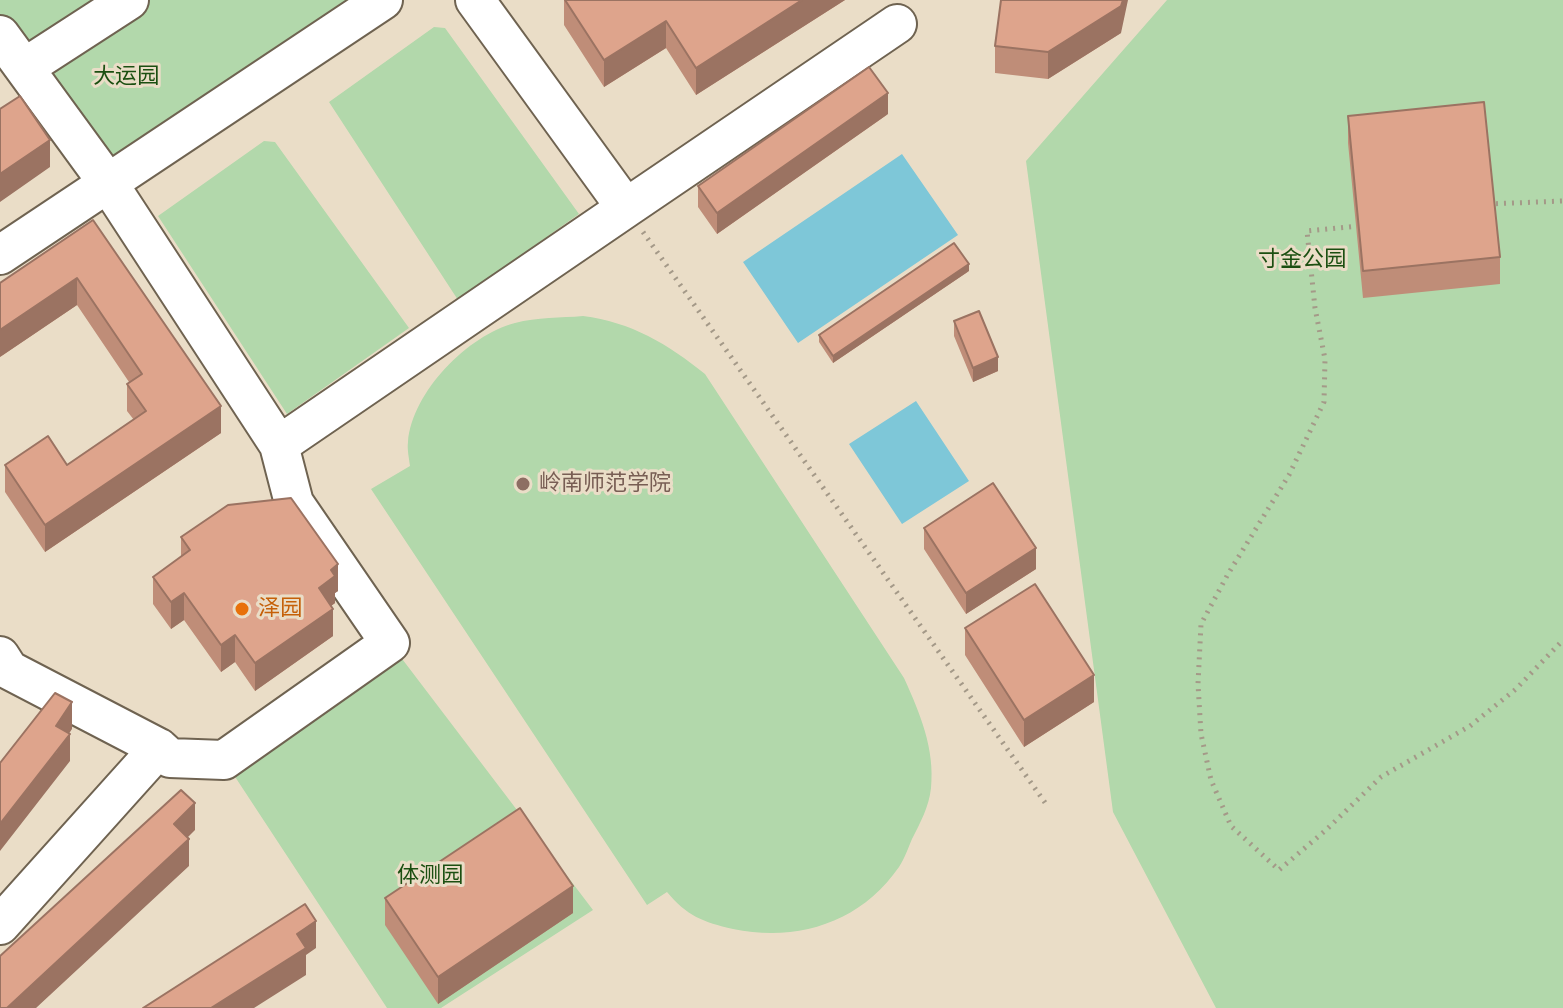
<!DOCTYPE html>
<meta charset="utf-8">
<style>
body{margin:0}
canvas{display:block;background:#eaddc7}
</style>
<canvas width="1563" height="1008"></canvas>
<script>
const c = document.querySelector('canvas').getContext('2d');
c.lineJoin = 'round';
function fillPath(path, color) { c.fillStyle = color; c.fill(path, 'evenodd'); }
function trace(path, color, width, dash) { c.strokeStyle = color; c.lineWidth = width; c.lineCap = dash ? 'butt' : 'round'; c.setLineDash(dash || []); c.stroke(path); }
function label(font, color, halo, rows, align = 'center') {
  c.font = font + ' "PT Sans Narrow","Noto Sans SC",sans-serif'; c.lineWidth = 6; c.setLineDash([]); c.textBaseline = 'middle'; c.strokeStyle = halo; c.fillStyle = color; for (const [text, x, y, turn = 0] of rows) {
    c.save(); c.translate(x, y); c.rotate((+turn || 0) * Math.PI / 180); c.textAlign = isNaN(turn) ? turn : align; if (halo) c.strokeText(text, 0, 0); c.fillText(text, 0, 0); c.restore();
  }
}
fillPath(new Path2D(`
 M0,0h383l-275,183 -108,-148z
 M1167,0h396v1008h-347l-103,-196 -87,-651z
 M434,27l11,1 134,186 -121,86 -129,-198z
 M264,141l11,1 134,186 -122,86 -129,-198z
 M583,316c48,6 85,28 122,58l199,304c16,35 31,71 27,110 -2,19 -11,35 -19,51 -4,9 -7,19 -13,28 -39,56 -101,75 -166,62 -30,-7 -46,-13 -66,-37l-20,13 -276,-416 39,-23c-1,-8 -3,-17 -2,-24 4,-50 60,-107 107,-119 22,-6 46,-5 68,-7z
 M390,643l203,267 -152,98h-54l-163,-248z`), '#b2d8ab');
fillPath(new Path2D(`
 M902,154l56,81 -160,108 -55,-81z
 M916,401l53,80 -67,43 -53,-80z`), '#7ec7d8');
const minor = new Path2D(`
 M0,35l108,148 171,262 347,-237 -151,-208
 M24,68l105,-68
 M626,208l271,-184
 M0,255l383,-255
 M0,656l9,14 150,78
 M0,925l159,-177 11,10 54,2 166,-117 -96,-140 -15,-58`);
trace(minor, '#6f6351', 42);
trace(new Path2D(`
 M1488,204l75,-3
 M1359,226l-52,5 8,77 10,51 -1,43 -35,73 -61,99 -27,50 -3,60 3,50 10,46 20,46 48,44 47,-40 55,-53 89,-51 46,-37 47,-49
 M643,232l403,572`), '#a49988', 5, [2, 6]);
trace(minor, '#fff', 38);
fillPath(new Path2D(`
 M564,0h281l-149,95 -30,-47 -62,39 -40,-62z
 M1121,33l-73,46 -53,-6v-27z
 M888,114l-171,120 -19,-27v-21z
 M1348,116l152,141v27l-137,14 -15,-155z
 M93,220l128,213 -176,119 -40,-60v-27h62l67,-45 -7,-9v-27l2,-2 -52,-77 -77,52z
 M969,271l-136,92 -14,-21v-7z
 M954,321l44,50 -25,11 -19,-46z
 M924,528l112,41 -70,45 -42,-65z
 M181,537l157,54 -3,2v10l-4,3 2,30 -78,55 -20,-29 -14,10 -37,-52 -13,9 -18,-25v-27l28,-20z
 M965,628l129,74 -70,45 -59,-92z
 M385,898l188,15 -135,91 -53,-79z`), '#bf8d78');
fillPath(new Path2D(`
 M802,0h43l-149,95v-27z
 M1123,0h5l-7,33 -73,46v-27z
 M666,21v27l-62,39v-27z
 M888,93v21l-171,120v-21z
 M50,140v27l-50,35v-28z
 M969,264v7l-136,92v-7z
 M77,278v27l-77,52v-27z
 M998,357v14l-25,11v-14z
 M221,406v27l-176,119v-27z
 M1036,548v21l-70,45v-21z
 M338,564v27l-3,2v10l-16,12v-27l12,-18z
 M184,593v27l-13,9v-27z
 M333,609v27l-78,55v-28z
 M235,635v27l-14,10v-27z
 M1094,675v27l-70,45v-27z
 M72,702v27l-16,24v-27z
 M70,734v27l-70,90v-27z
 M195,803v27l-21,21v-27z
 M189,839v27l-153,142h-29z
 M573,886v27l-135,91v-27z
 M316,921v27l-10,7v20l-52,33h-43l86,-74z`), '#9b7362');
const building = new Path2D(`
 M565,0h237l-106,68 -30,-47 -62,39z
 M1001,0h122l-2,6 -73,46 -53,-6z
 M869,67l19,26 -171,120 -19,-27z
 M20,96l30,44 -50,34v-65z
 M1484,102l16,155 -137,14 -15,-155z
 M93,220l128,186 -176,119 -40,-60 43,-29 19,29 79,-54 -19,-27 15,-10 -65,-96 -77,52v-47z
 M954,243l15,21 -136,92 -14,-21z
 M979,311l19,46 -25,11 -19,-47z
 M993,483l43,65 -70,45 -42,-65z
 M291,498l47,66 -7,6 4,6 -16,12 14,21 -78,54 -20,-28 -14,10 -37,-52 -13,9 -18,-25 37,-27 -9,-13 47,-32z
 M1035,584l59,91 -70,45 -59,-92z
 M55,693l17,9 -16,24 14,8 -70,90v-61z
 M181,790l14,13 -21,21 15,15 -182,169h-7v-52z
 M520,808l53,78 -135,91 -53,-79z
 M305,904l11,17 -19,13 9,14 -95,60h-68z`);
fillPath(building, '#dea48c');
trace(building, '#9b7362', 2);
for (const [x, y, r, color] of [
 [523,484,8,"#8d6e63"],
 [242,609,8,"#e8710a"]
]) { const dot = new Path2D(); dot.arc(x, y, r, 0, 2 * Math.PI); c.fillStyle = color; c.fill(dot); trace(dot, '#eaddc7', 3); }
label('22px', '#1b4f11', '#eaddc7', [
 ["大运园",126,77],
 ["寸金公园",1302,260],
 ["体测园",430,876]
]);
label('22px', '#785e54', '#eaddc7', [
 ["岭南师范学院",539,484]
], 'left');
label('22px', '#c56008', '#eaddc7', [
 ["泽园",258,609]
], 'left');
</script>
